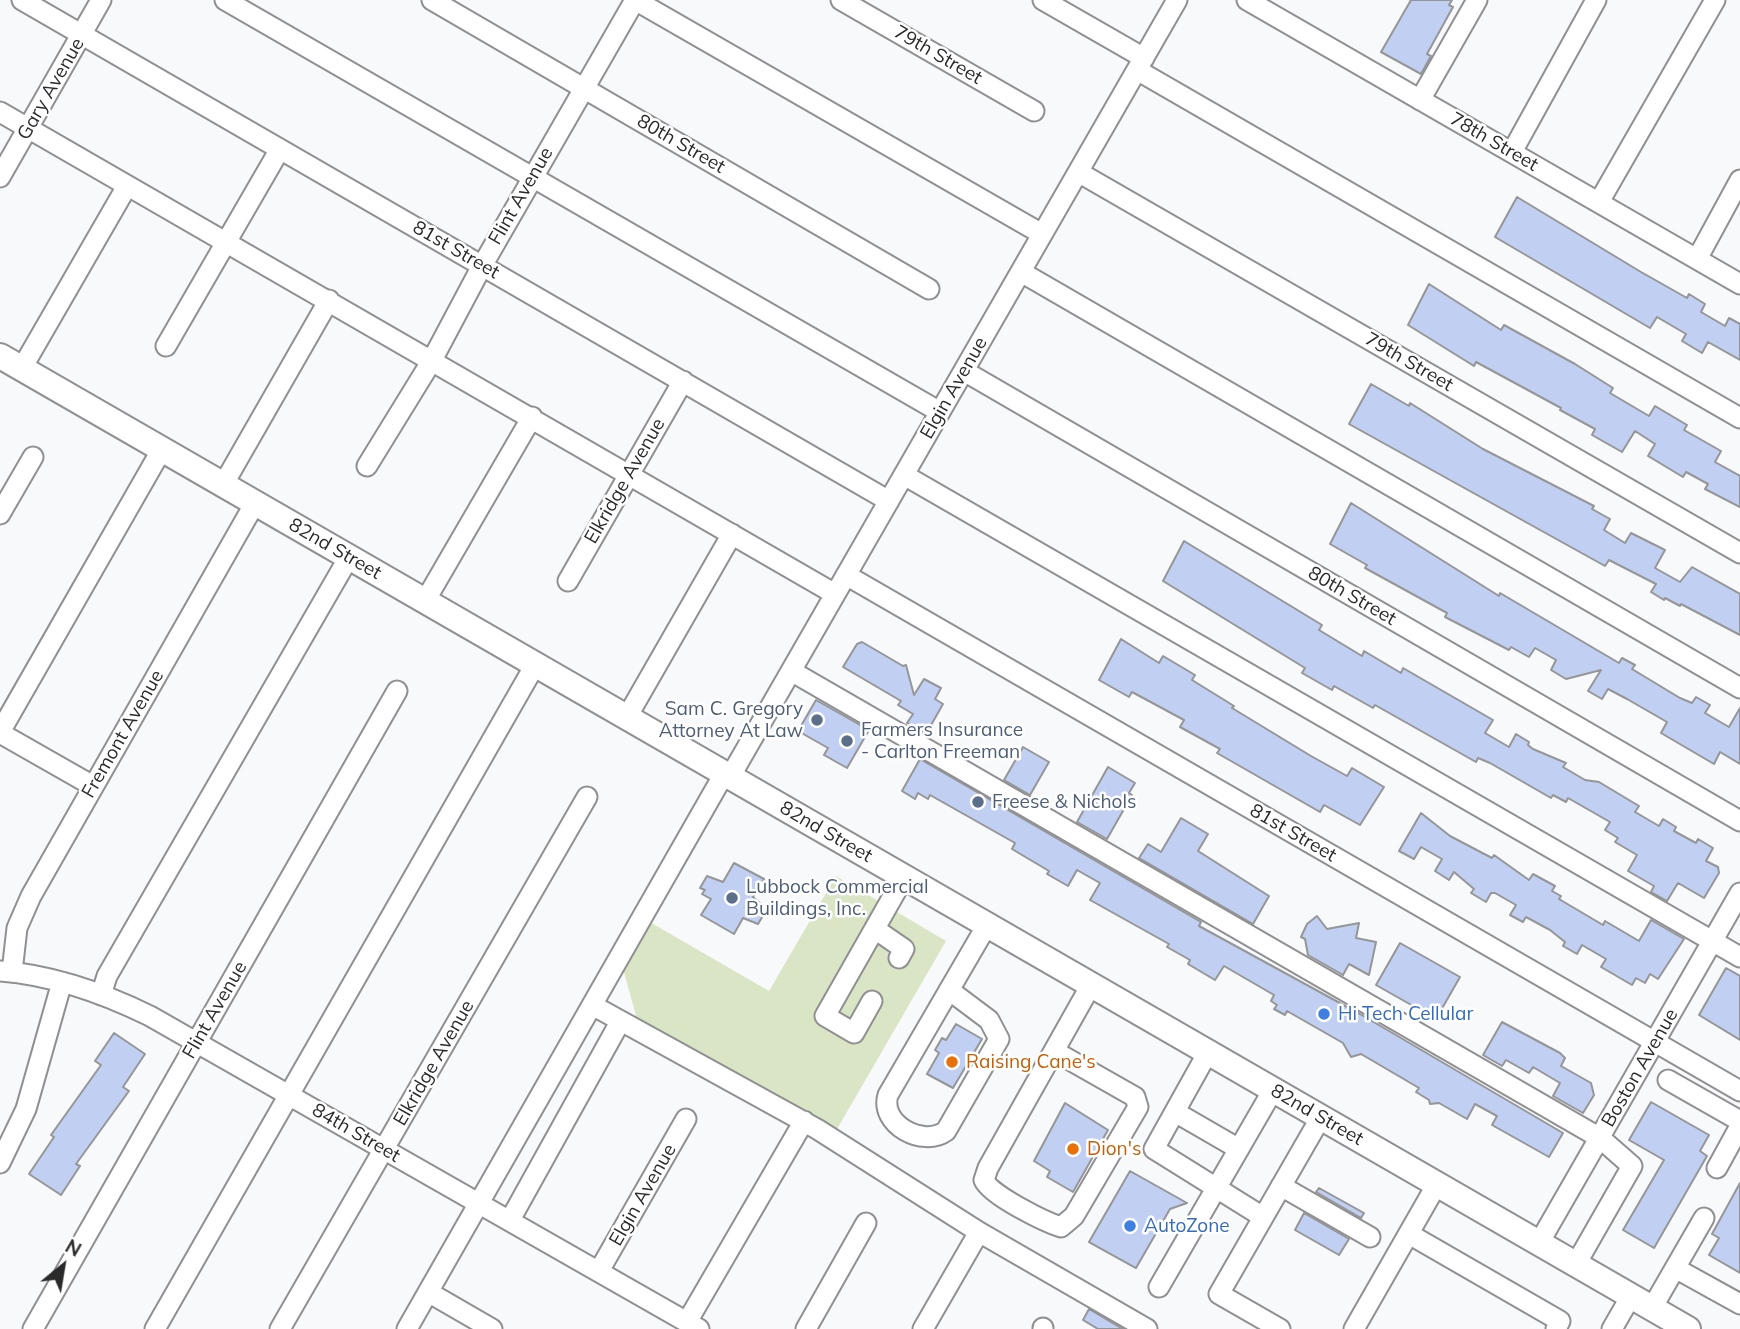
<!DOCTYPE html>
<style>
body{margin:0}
#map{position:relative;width:1740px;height:1329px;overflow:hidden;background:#f8f9fa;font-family:Mulish,sans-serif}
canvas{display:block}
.north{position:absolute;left:28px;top:1231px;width:70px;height:70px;-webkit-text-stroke:5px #fff;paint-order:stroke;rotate:30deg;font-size:19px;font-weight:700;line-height:28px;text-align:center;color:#2a2a2b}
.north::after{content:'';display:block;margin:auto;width:24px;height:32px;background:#2a2a2b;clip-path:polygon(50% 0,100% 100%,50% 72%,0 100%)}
</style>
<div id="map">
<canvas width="1740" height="1329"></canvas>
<div class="north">N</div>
</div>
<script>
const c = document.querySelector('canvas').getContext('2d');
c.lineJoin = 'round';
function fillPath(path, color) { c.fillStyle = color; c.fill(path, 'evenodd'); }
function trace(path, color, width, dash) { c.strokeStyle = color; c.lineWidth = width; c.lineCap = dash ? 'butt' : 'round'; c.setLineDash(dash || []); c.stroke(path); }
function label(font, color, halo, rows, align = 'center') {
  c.font = font + ' Mulish,sans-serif'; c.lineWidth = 5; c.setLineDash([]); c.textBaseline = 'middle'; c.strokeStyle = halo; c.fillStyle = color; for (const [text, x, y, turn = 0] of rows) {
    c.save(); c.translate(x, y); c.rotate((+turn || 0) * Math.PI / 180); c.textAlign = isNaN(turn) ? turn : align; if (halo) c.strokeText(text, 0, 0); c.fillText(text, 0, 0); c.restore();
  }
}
fillPath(new Path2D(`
 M836,876l110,65 -113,195 -195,-113 -16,-58 26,-44 121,70z`), '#dae5c5');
const building = new Path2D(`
 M1411,0h41l-3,5 4,2 -26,47 4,2 -10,18 -40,-22z
 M1517,197l124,75 46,26 2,-4 16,10 -4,8 24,14 4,-8 11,6v36l-32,-18 -6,11 -20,-12 4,-7 -29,-17 -7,11 -155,-91z
 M1429,284l72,46 3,-5 71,39 38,24 -3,5 39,23 6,-10 32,19 -3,5 37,21 -6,11 25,14v31l-35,-18 3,-5 -22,-12 -3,5 -35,-21 7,-12 -20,-13 -13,21 -30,-17 3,-6 -35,-19 1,-2 -85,-46 -2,4 -66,-41z
 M1371,384l38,22 1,-3 73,46 111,57 -2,3 18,10 -6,11 21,13 6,-10 34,17 -10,18 25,14 12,-15 48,27v41l-59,-31 -1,2 -15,-8 -1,2 -13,-8 5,-8 -47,-24 -4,6 -256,-142z
 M1351,503l148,93 1,-3 119,70 3,-5 13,7 -3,4 48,29 12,5 4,-6 14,8 -5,8 24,14 11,-19v56l-20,-12 -6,12 -53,-31 6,-11 -40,-23 -19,-10 -6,10 -14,-8 13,-21 -35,9 -15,-9 5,-10 -21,-12 -6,9 -18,-10 -2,3 -64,-33 2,-4 -82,-45 2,-3 -37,-21z
 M1184,541l138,84 -3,5 43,26 2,-5 37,22 2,-5 90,52 -8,13 24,14 7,-13 13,8 -1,3 5,4 33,14 -3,4 22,13 14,2 40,24 -4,6 24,14 4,-7 13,8 -2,4 22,12 2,-4 15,9 -7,13 12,6 1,6 -15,25 -26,-15 -11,18 -16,-9 3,-6 -26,-15 9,-16 -22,-13 3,-4 -13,-8 5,-8 -42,-24 -2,4 -13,-7 -2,3 -61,-35 -12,-5 -2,4 -101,-57 -2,3 -39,-22 -2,4 -30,-17 3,-5 -142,-87z
 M1121,639l38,24 4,-7 32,19 -3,5 42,26 -2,2 79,48 36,20 5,-8 32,19 -24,38 -36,-20 -4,7 -103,-59 3,-4 -40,-22 4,-7 -52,-28 -3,5 -30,-17z
 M862,642l41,24 3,-1 8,30 10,-16 17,9 -6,11 8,5 -17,30 -19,-11 6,-9 -15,-9 3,-4 -58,-34 14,-23z
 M816,700l53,30 -22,38 -23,-13 4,-7 -30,-17z
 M1023,747l26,15 -19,33 -26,-15z
 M920,759l281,163 -2,4 161,88 203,119 -14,24 -57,-32 5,-9 -22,-12 -8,15 -28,-16 -9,1 -1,-4 -13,-8 3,-4 -58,-34 -10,3 -8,-14 -56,-32 -2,4 -11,-6 3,-4 -6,-4 3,-6 -50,-29 -9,14 -27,-16 2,-4 -23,-13 2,-3 -79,-44 10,-17 -23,-13 -9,16 -21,-12 2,-3 -37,-22 3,-6 -85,-48 -2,4 -10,-6 -3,6 -13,-8z
 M1108,767l27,16 -6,10 3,2 -25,44 -30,-17z
 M1421,813l29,23 42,22 2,-3 35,25 4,-6 22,12 -3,5 9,5 -2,3 44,26 2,-4 34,20 12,-21 33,19 -26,40 -8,-5 -5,9 -9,-5 -4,7 -31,-18 5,-8 -24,-14 -5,9 -14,-8 2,-4 -15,-12 -24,-13 -3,5 -13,-7 6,-10 -21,-12h-4l-5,9 -15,-9 3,-4 -20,-17 -5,8 -14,-9 7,-12 -21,-12 -7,12 -15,-8z
 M1181,818l27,16 -10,17 71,45 -16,28 -114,-66 9,-14 13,8z
 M734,863l30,16 -11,18 14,12 -9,15 -15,-6 -9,16 -33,-19 10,-16 -9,-5 3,-4 -5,-2 7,-12 16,6z
 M1317,916l10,13 32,-6 -3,15 20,4 -7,33 -20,-11 -6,11 -35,-20 -3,-16 -4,-2 6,-13z
 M1400,943l60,34 -24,42 -60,-34z
 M1726,968l14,8v64l-41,-25z
 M1502,1022l58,31 5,5 -4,8 30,17 3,12 -11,18 -30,-17 7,-13 -27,-16 -4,6 -23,-13 -4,6 -19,-11z
 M956,1024l26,15 -29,49 -26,-14 12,-21 -4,-3 7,-12 4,2z
 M114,1033l31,21 -22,33 6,4 -53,73 4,2 -19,29 -32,-21 25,-37 -3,-2 50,-70 -6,-4z
 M1651,1102l58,33 -9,16 7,5 -53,92 -31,-18 41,-70 -35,-20z
 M1065,1103l43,27 -35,62 -26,-15 3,-6 -16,-10z
 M1130,1171l57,32 -17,6 -34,59 -47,-26z
 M1740,1183v90l-31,-18 10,-17 -7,-4z
 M1319,1188l45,25 -3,5 -45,-26z
 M1304,1213l45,26 -10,16 -44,-25z
 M1089,1309l34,20h-25l-15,-9z`);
fillPath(building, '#c1cff2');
trace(building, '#959697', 2);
const minor = new Path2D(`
 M22,0l867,501
 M225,0l715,412
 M432,0l497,289
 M635,0l407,234
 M841,0l193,111
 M1043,0l101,58
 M1247,0l493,284
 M1137,70l603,348
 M1420,100l57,-100
 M0,112l835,482
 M1512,152l84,-152
 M1078,172l662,381
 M0,177l101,-177
 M1599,202l116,-202
 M1697,259l43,-79
 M1021,272l719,416
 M166,346l114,-197
 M22,368l105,-182
 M964,371l776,450
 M367,466l64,-104 51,-96 153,-266
 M904,475l836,482
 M223,485l106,-185
 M0,514l33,-57
 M846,575l894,516
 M568,581l115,-200
 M425,601l107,-184
 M791,671l809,467 32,28 -56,98
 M627,717l105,-183
 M0,732l162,-283
 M0,733l93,53
 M730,777l447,-777
 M875,929l29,20 -5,9
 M0,971c53,4 103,22 150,45l549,313
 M12,972l5,-44 14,-32 224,-393
 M949,990l40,30 10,19 -53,92c-23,17 -67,-7 -58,-36l99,-170
 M101,995l6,-19 242,-419
 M872,1001l-18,32 -29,-17 79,-139
 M592,1005l225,124 162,103 168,97
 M1054,1051l81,46 3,10 -64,109 -13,11c-16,-5 -71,-32 -77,-47l4,-12 103,-183
 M1208,1052l-54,97 109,68
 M1668,1080l72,41
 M1175,1112l64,37
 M0,1163l26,-54 36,-127
 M1717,1168l23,-42
 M1281,1186l89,51
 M510,1220l110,-198
 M1409,1234l151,87 -4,8
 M1539,1243l201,-350
 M1675,1268l65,36
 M599,1271l87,-152
 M1159,1287l114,-197
 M428,1292l64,37
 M1652,1308l52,-90
 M687,1322l117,-201
 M33,1329l364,-638
 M155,1329l380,-664
 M280,1329l307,-532
 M407,1329l317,-555
 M806,1329l60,-106
 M923,1329l56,-97
 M1043,1329v-1
 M1280,1329l-61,-35 102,-177
 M1354,1329l83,-145
 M1612,1329l19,-33`);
const major = new Path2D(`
 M0,356l1688,973`);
trace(minor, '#909092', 23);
trace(major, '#909092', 28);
trace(minor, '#fff', 19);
trace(major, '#fff', 24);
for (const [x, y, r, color] of [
 [817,720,7,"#5c6f8a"],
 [847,741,7,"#5c6f8a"],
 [978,802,7,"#5c6f8a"],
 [732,898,7,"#5c6f8a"],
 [1324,1014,7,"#3f7fe0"],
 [952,1062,7,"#e8710a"],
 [1073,1149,7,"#e8710a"],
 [1130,1226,7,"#3f7fe0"]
]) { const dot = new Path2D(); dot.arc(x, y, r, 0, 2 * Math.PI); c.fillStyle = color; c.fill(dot); trace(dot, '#fff', 2.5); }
label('19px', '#2a2a2b', '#fff', [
 ["79th Street",938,55,30],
 ["Gary Avenue",51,89,-60],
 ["78th Street",1494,142,30],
 ["80th Street",681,144,30],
 ["Flint Avenue",521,196,-60],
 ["81st Street",456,250,30],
 ["79th Street",1409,362,30],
 ["Elgin Avenue",954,388,-60],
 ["Elkridge Avenue",625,481,-60],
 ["82nd Street",335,549,30],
 ["80th Street",1352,596,30],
 ["Fremont Avenue",123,734,-60],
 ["82nd Street",826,832,30],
 ["81st Street",1293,833,30],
 ["Flint Avenue",215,1010,-60],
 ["Elkridge Avenue",434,1063,-60],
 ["Boston Avenue",1640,1068,-60],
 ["82nd Street",1317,1115,30],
 ["84th Street",356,1133,30],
 ["Elgin Avenue",643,1195,-60]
]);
label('19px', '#4e5e75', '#fff', [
 ["Sam C. Gregory",803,709,"right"],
 ["Attorney At Law",803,731,"right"],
 ["Farmers Insurance",861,730],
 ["- Carlton Freeman",861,752],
 ["Freese & Nichols",992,802],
 ["Lubbock Commercial",746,887],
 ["Buildings, Inc.",746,909]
], 'left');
label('19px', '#366cbe', '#fff', [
 ["Hi Tech Cellular",1338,1014],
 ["AutoZone",1144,1226]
], 'left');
label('19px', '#c56008', '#fff', [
 ["Raising Cane's",966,1062],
 ["Dion's",1087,1149]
], 'left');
</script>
